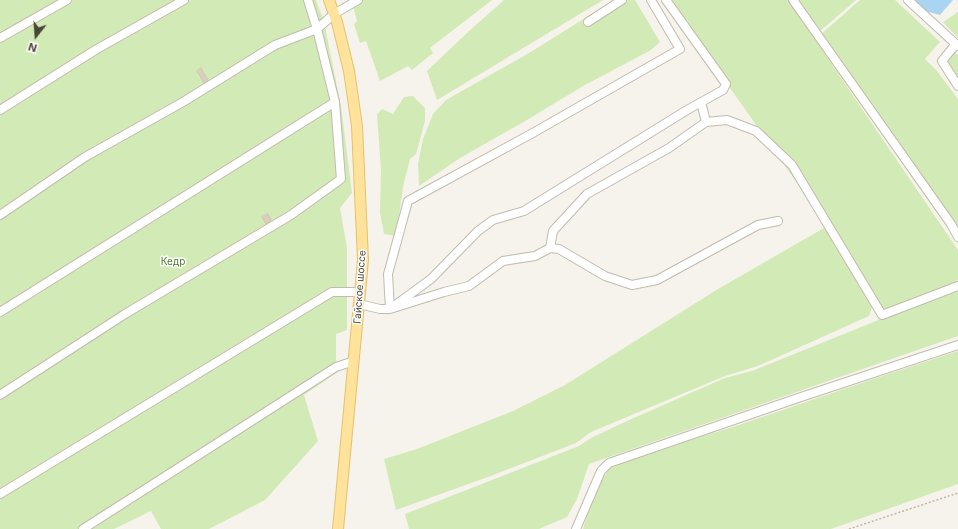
<!DOCTYPE html>
<meta charset="utf-8">
<style>
body{margin:0}
#map{position:relative;width:958px;height:529px;overflow:hidden;background:#f6f3ec;font-family:Inter,sans-serif}
canvas{display:block}
.north{position:absolute;left:16px;top:16px;width:40px;height:40px;-webkit-text-stroke:3px #fff;paint-order:stroke;rotate:197deg;font-size:11px;font-weight:700;line-height:16px;text-align:center;color:#4b4439}
.north::after{content:'';display:block;margin:auto;width:14px;height:18px;background:#4b4439;clip-path:polygon(50% 0,100% 100%,50% 72%,0 100%)}
</style>
<div id="map">
<canvas width="958" height="529"></canvas>
<div class="north">N</div>
</div>
<script>
const c = document.querySelector('canvas').getContext('2d');
c.lineJoin = 'round';
function fillPath(path, color) { c.fillStyle = color; c.fill(path, 'evenodd'); }
function trace(path, color, width, dash) { c.strokeStyle = color; c.lineWidth = width; c.lineCap = dash ? 'butt' : 'round'; c.setLineDash(dash || []); c.stroke(path); }
function label(font, color, halo, rows, align = 'center') {
  c.font = font + ' Inter,sans-serif'; c.lineWidth = 3; c.setLineDash([]); c.textBaseline = 'middle'; c.strokeStyle = halo; c.fillStyle = color; for (const [text, x, y, turn = 0] of rows) {
    c.save(); c.translate(x, y); c.rotate((+turn || 0) * Math.PI / 180); c.textAlign = isNaN(turn) ? turn : align; if (halo) c.strokeText(text, 0, 0); c.fillText(text, 0, 0); c.restore();
  }
}
fillPath(new Path2D(`
 M0,0h316l8,22 17,84 11,87 -12,15 7,40v82l-11,4v39l-32,22 14,46 -53,59 -56,29h-48l-10,-18 -37,18h-114z
 M363,0h129l-62,48 3,5 -21,17 -4,-4 -28,15 -14,-40 -6,2 -6,-19 3,-3 -4,-15z
 M504,0h99l-166,100 -10,-29 41,-39z
 M614,0h21l25,42 -9,8 -68,36 -56,34 -67,38 -41,28 -1,-22 5,-25 10,-25 13,-14 83,-47z
 M668,0h120l170,250v30l-34,17 -39,15 -31,-48z
 M795,0h61l-38,33z
 M860,0h35l45,42 -15,17 12,12 21,28v144l-20,-33 -118,-175z
 M958,12v26l-15,-16z
 M948,46l10,9v36l-20,-30z
 M413,96l12,12v13l-9,33 -6,5 -7,28 -7,49 -12,-2 -4,-21 1,-42 -4,-57 5,-5 11,5 11,-17z
 M824,228l15,19 33,60 -3,9 -111,50 -33,10 -134,56 -15,11 -88,34 -92,33 -12,-51 33,-10 96,-38 52,-26 153,-96z
 M958,288v48l-369,128 -12,35 -10,18 -28,12h-130l-4,-15 174,-68 12,-8 36,-17 98,-43 27,-7z
 M958,351v133l-127,45h-248l11,-37 16,-24 41,-16 85,-26 137,-47z`), '#d2eab5');
fillPath(new Path2D(`
 M911,0h42l-13,15 -18,-5z`), '#a9d4f2');
const building = new Path2D(`
 M201,68l7,12 -4,3 -7,-12z
 M268,214l3,6 -5,4 -4,-7z`);
fillPath(building, '#d8cfc1');
trace(building, '#d3c7b4', 1);
const minor = new Path2D(`
 M651,0l29,49 -149,85 -123,67 -20,73 2,35 54,-17 25,-6 34,-25 32,-5 15,-8 3,-17 34,-37 82,-46 37,-26 -5,-20
 M793,0l158,224 7,13
 M908,0l50,46
 M588,22l34,-22
 M0,38l67,-38
 M956,44l-14,17 16,25
 M0,110l97,-61 87,-49
 M706,122l21,-2 29,11 36,34 90,150 76,-29
 M0,215l85,-58 98,-55 92,-57 42,-16 -9,-29
 M550,248l9,1 46,27 27,9 25,-5 101,-55 20,-4
 M359,304l21,5h10l41,-30 47,-48 15,-11 31,-9 163,-101 36,-20 3,-6 -60,-84
 M0,312l335,-210
 M0,395l125,-81 166,-99 50,-36 -6,-77 -18,-73 17,-15 24,-14
 M0,494l332,-202h28
 M83,529l253,-162 18,-6
 M576,529l25,-58 8,-8 192,-66 157,-52`);
const major = new Path2D(`
 M329,0l8,22 12,49 8,55 6,134 -25,269`);
trace(minor, '#c2bbae', 10);
trace(major, '#e6c16a', 12);
trace(new Path2D(`
 M849,529l109,-36`), '#c4b79f', 1.5, [2, 2]);
trace(minor, '#fff', 8);
trace(major, '#ffe39c', 10);
label('10px', '#4a7f2a', '#fff', [
 ["Кедр",173,262]
]);
label('10px', '#4b4439', '#fff', [
 ["Гайское шоссе",360,287,-86]
]);
</script>
